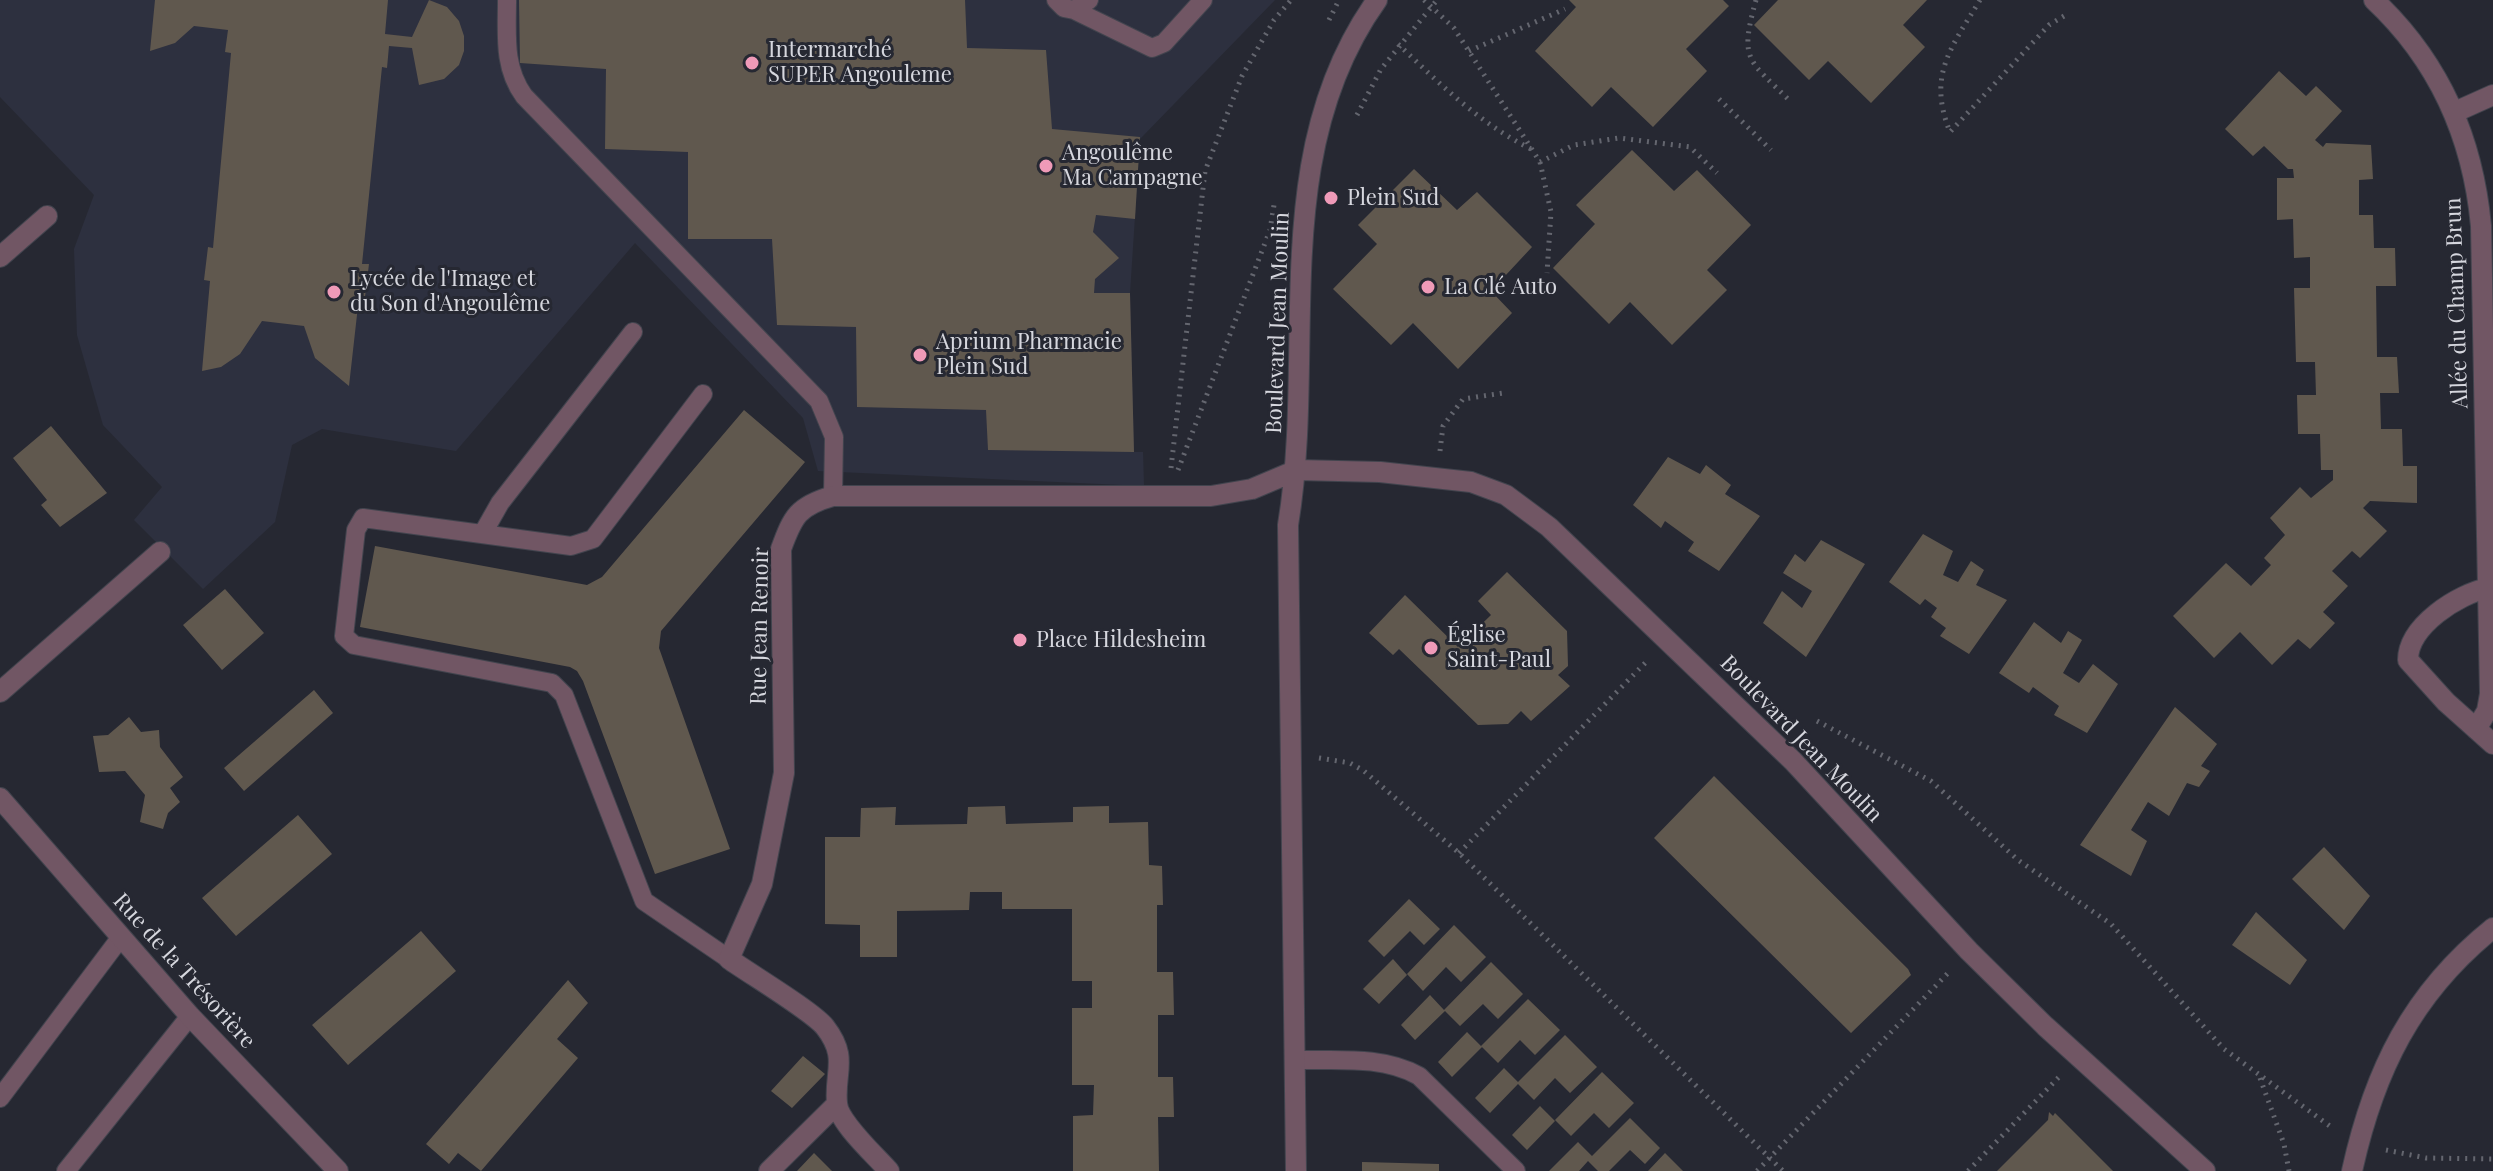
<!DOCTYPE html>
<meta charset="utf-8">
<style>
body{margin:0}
canvas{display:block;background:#262832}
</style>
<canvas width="2493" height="1171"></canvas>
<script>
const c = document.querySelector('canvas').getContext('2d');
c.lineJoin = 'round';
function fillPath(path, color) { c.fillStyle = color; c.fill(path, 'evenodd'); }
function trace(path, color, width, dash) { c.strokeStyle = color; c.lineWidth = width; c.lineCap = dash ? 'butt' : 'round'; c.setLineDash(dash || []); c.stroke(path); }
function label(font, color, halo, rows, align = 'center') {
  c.font = font + ' "Playfair Display",serif'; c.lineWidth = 6; c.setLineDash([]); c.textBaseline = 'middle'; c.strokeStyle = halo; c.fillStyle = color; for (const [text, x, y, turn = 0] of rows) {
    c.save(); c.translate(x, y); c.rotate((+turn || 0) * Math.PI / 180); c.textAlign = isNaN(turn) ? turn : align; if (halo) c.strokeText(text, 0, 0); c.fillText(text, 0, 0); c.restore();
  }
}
fillPath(new Path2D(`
 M0,0h1275l-135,139 -10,154 4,159h9l1,34 -326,-15 -15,-53 -168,-175 -179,208 -134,-22 -30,16 -17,77 -72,67 -69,-69 28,-33 -59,-62 -26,-90 -3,-86 20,-54 -94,-98z`), '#2d303f');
fillPath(new Path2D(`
 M155,0h233l-3,34 27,3 17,-37 18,7 12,14 5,15v15l-5,14 -15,14 -25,6 -7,-37 -23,-2 -2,22 -5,-1 -20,197h7l-4,33h-6l-10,89 -34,-28 -11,-32 -42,-5 -22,33 -19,13 -19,4 8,-90 -6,-1 4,-33 5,1 18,-195 -6,-1 3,-22 -34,-4 -19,17 -25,8z
 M519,0h446l2,48 79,2 6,79 88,8 -5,82 -39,-4 -3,17 26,26 -24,21 -1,14h36l4,159 -146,-2 -2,-40 -129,-3 -1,-80 -79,-2 -5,-86h-84v-87l-83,-3 1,-80 -86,-6z
 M1569,0h154l6,6 -43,43 21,22 -54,56 -42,-40 -19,20 -57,-56 41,-44z
 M1778,0h149l-24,25 22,22 -54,56 -43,-42 -19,19 -55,-55z
 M2279,71l27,25 10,-10 26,25 -27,29 8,7 3,-4 45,2 2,34 -14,1v35h14l1,33h21l1,38h-20l1,71h20l2,36h-19l1,36h21l1,37h14v37l-47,-2 -7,7 24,23 -27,27 -8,-7 -20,20 16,15 -25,26 12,11 -25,26 -12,-10 -26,26 -32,-33 -26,26 -41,-42 53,-53 25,23 20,-21 -7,-7 21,-23 -15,-17 30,-31 11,11 22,-18v-10h-12l-1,-36h-22l-1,-39h19l-1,-33h-19l-2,-74h16v-31l-16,1 -1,-39 -16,1v-42h17l-1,-9h-5l-24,-23 -11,10 -28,-27z
 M1632,150l42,41 23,-21 54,55 -44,45 20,20 -55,55 -42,-43 -21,22 -56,-56 42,-44 -19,-19z
 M1414,169l43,41 20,-18 55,55 -41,44 21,22 -54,56 -45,-46 -22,22 -58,-56 44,-45 -19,-19z
 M744,410l61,52 -144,169 -2,17 71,201 -75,25 -72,-193 -6,-10 -7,-4 -210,-40 15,-81 212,39 15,-8z
 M51,426l56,67 -47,34 -19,-22 6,-5 -34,-42z
 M1668,457l32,17 6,-9 25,20 -6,9 35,22 -41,55 -31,-20 6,-9 -29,-21 -4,7 -28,-23z
 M1923,534l30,17 -10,24 15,7 13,-21 13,9 -8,15 31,15 -38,54 -29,-18 6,-8 -15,-11 6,-9 -12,-9 -5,6 -31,-23z
 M1821,540l44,24 -59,93 -43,-34 19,-32 20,17 10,-17 -29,-18 12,-19 10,8z
 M1507,572l60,59 1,35 -10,9 12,11 -39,35 -10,-10 -13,13 -30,1 -79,-76 -6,6 -24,-22 36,-38 53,52 33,-32 -13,-14z
 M225,589l39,44 -42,37 -39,-45z
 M2034,622l27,21 7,-12 14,9 -19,33 16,10 14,-19 25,20 -31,49 -33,-18 5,-9 -26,-19 -4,6 -30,-20z
 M314,690l19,23 -89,78 -20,-23z
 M2175,707l42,37 -16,22 9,5 -11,16 -12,-4 -18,33 -21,-14 -17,28 16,11 -16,35 -51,-31z
 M129,717l12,15 18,-2 1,17 23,30 -13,11 10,14 -12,11 -5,16 -23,-7 5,-27 -20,-24 -26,1 -6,-36 15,-1z
 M1714,776l194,193 3,6 -60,58 -197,-195z
 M1005,806l1,18 67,-2v-15l36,-1v17l39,-1 1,43 13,1 1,39h-6v67h16l1,43h-16v62h15l1,40h-16l1,54h-86v-55l20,-1 1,-30h-22v-77h20v-27h-20v-72h-70v-17h-32l-1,18 -72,1v46h-37v-32l-35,-1v-87h35l1,-29 35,-1 -1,18 72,-1 1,-17z
 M298,815l34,39 -96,82 -34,-38z
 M2324,847l46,49 -26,34 -52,-51z
 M1409,899l31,30 -16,16 -14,-14 -26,26 -16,-16z
 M2256,912l51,48 -17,25 -58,-40z
 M1454,925l32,32 -25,25 -15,-15 -23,24 -16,-17z
 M421,931l35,40 -108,94 -36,-40z
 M1393,959l14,16 -28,29 -16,-15z
 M1491,962l32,32 -25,25 -15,-15 -23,22 -15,-15 -30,29 -14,-15 29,-30 14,15z
 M568,980l20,23 -31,36 21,19 -97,113 -23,-18 -9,11 -23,-20z
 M1528,999l32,31 -25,25 -15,-15 -22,23 -17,-17z
 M1467,1032l15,15 -30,30 -14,-15z
 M1565,1035l32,32 -27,26 -15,-15 -21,22 -16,-16 -28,29 -15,-15 29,-30 14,14z
 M803,1056l22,18 -33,34 -21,-17z
 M1602,1072l32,31 -25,25 -15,-15 -23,23 -16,-16z
 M1540,1106l15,15 -28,29 -15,-15z
 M2049,1112l4,4 2,-3 58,58h-116l51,-51z
 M1630,1118l30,30 -15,16 -15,-14 -21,21h-11l-10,-10 -9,10h-30l29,-29 14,14z
 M814,1153l18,18h-35z
 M1665,1153l18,18h-35z
 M1362,1162l77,2v7h-77z`), '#60584e');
const service = new Path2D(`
 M507,0c0,35 -4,67 17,96l295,305 15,36 -1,59
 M1056,0l8,8 10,2 15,-10
 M1074,10l78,38 12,-5 39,-43
 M703,394l-110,145 -22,7 -208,-28 -7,12 -12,106 10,9 198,38 12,12 80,206 85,58
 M483,533l17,-30 133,-171
 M1294,1060c42,1 88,-5 125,16l97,95
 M0,1098l121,-161
 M66,1171l124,-155`);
const minor = new Path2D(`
 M2374,0c65,61 99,139 107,226l7,362c-30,6 -80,38 -80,72l38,42 47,42
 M2455,112l38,-17
 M0,257l47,-41
 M0,692l160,-140
 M2476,729l11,-18 3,-17 -2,-106
 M0,798l190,218 148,155
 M769,1171l67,-66
 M889,1171c-13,-15 -51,-49 -52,-68 -3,-31 12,-45 -12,-76 -13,-16 -75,-53 -96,-68l33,-75 22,-111 -3,-224c12,-33 17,-43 52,-53h378l41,-7 45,-19 83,2 91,10 35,13 43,32 244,234 176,190 76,75 160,145
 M1296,1171l-8,-646c29,-175 -22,-370 89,-525
 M2352,1171c22,-100 60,-178 141,-243`);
trace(service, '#42444e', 20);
trace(minor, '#42444e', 22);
trace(new Path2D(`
 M1424,0l30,28 86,134 34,-17 45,-7 71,9 27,26
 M1756,0c-17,61 -8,59 34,101
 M1980,0c-29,48 -53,75 -30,132l99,-107 20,-12
 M1329,20l10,-20
 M1398,44c42,40 81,79 133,105
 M1469,51l96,-42
 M1719,99l52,51
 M1357,115l24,-46 56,-69
 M1540,162l11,50 -4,61
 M1440,451l3,-25 20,-27 40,-6
 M1171,468l34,-297 37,-95 32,-56 17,-20
 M1178,470l92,-240 4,-25
 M1817,721l114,60 87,79 93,64 113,125 110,80
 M1319,758l31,5 14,8 95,82 324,318
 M1459,853l190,-194
 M2260,1078l24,66 5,27
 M2386,1150l40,8 67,1
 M1757,1171l194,-201
 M1968,1171l92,-95`), '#64666f', 5, [2, 6]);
trace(service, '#715664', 18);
trace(minor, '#715664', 20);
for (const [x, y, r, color] of [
 [752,63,8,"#ef9ab8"],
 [1046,166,8,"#ef9ab8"],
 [1331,198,8,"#ef9ab8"],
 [1428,287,8,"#ef9ab8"],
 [334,292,8,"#ef9ab8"],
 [920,355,8,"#ef9ab8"],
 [1020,640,8,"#ef9ab8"],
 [1431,648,8,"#ef9ab8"]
]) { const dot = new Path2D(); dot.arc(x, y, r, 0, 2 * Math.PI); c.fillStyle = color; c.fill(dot); trace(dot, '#262832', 3); }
label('22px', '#d6d7de', '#262832', [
 ["Intermarché",768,50],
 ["SUPER Angouleme",768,75],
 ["Angoulême",1062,153],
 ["Ma Campagne",1062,178],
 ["Plein Sud",1347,198],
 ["Lycée de l'Image et",350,279],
 ["du Son d'Angoulême",350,304],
 ["La Clé Auto",1444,287],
 ["Aprium Pharmacie",936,342],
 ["Plein Sud",936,367],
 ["Église",1447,635],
 ["Saint-Paul",1447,660],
 ["Place Hildesheim",1036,640]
], 'left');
label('22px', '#d6d7de', '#262832', [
 ["Allée du Champ Brun",2457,303,-92],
 ["Boulevard Jean Moulin",1278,323,-88],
 ["Rue Jean Renoir",760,626,-89],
 ["Boulevard Jean Moulin",1801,739,46],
 ["Rue de la Trésorière",184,971,48]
]);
</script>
